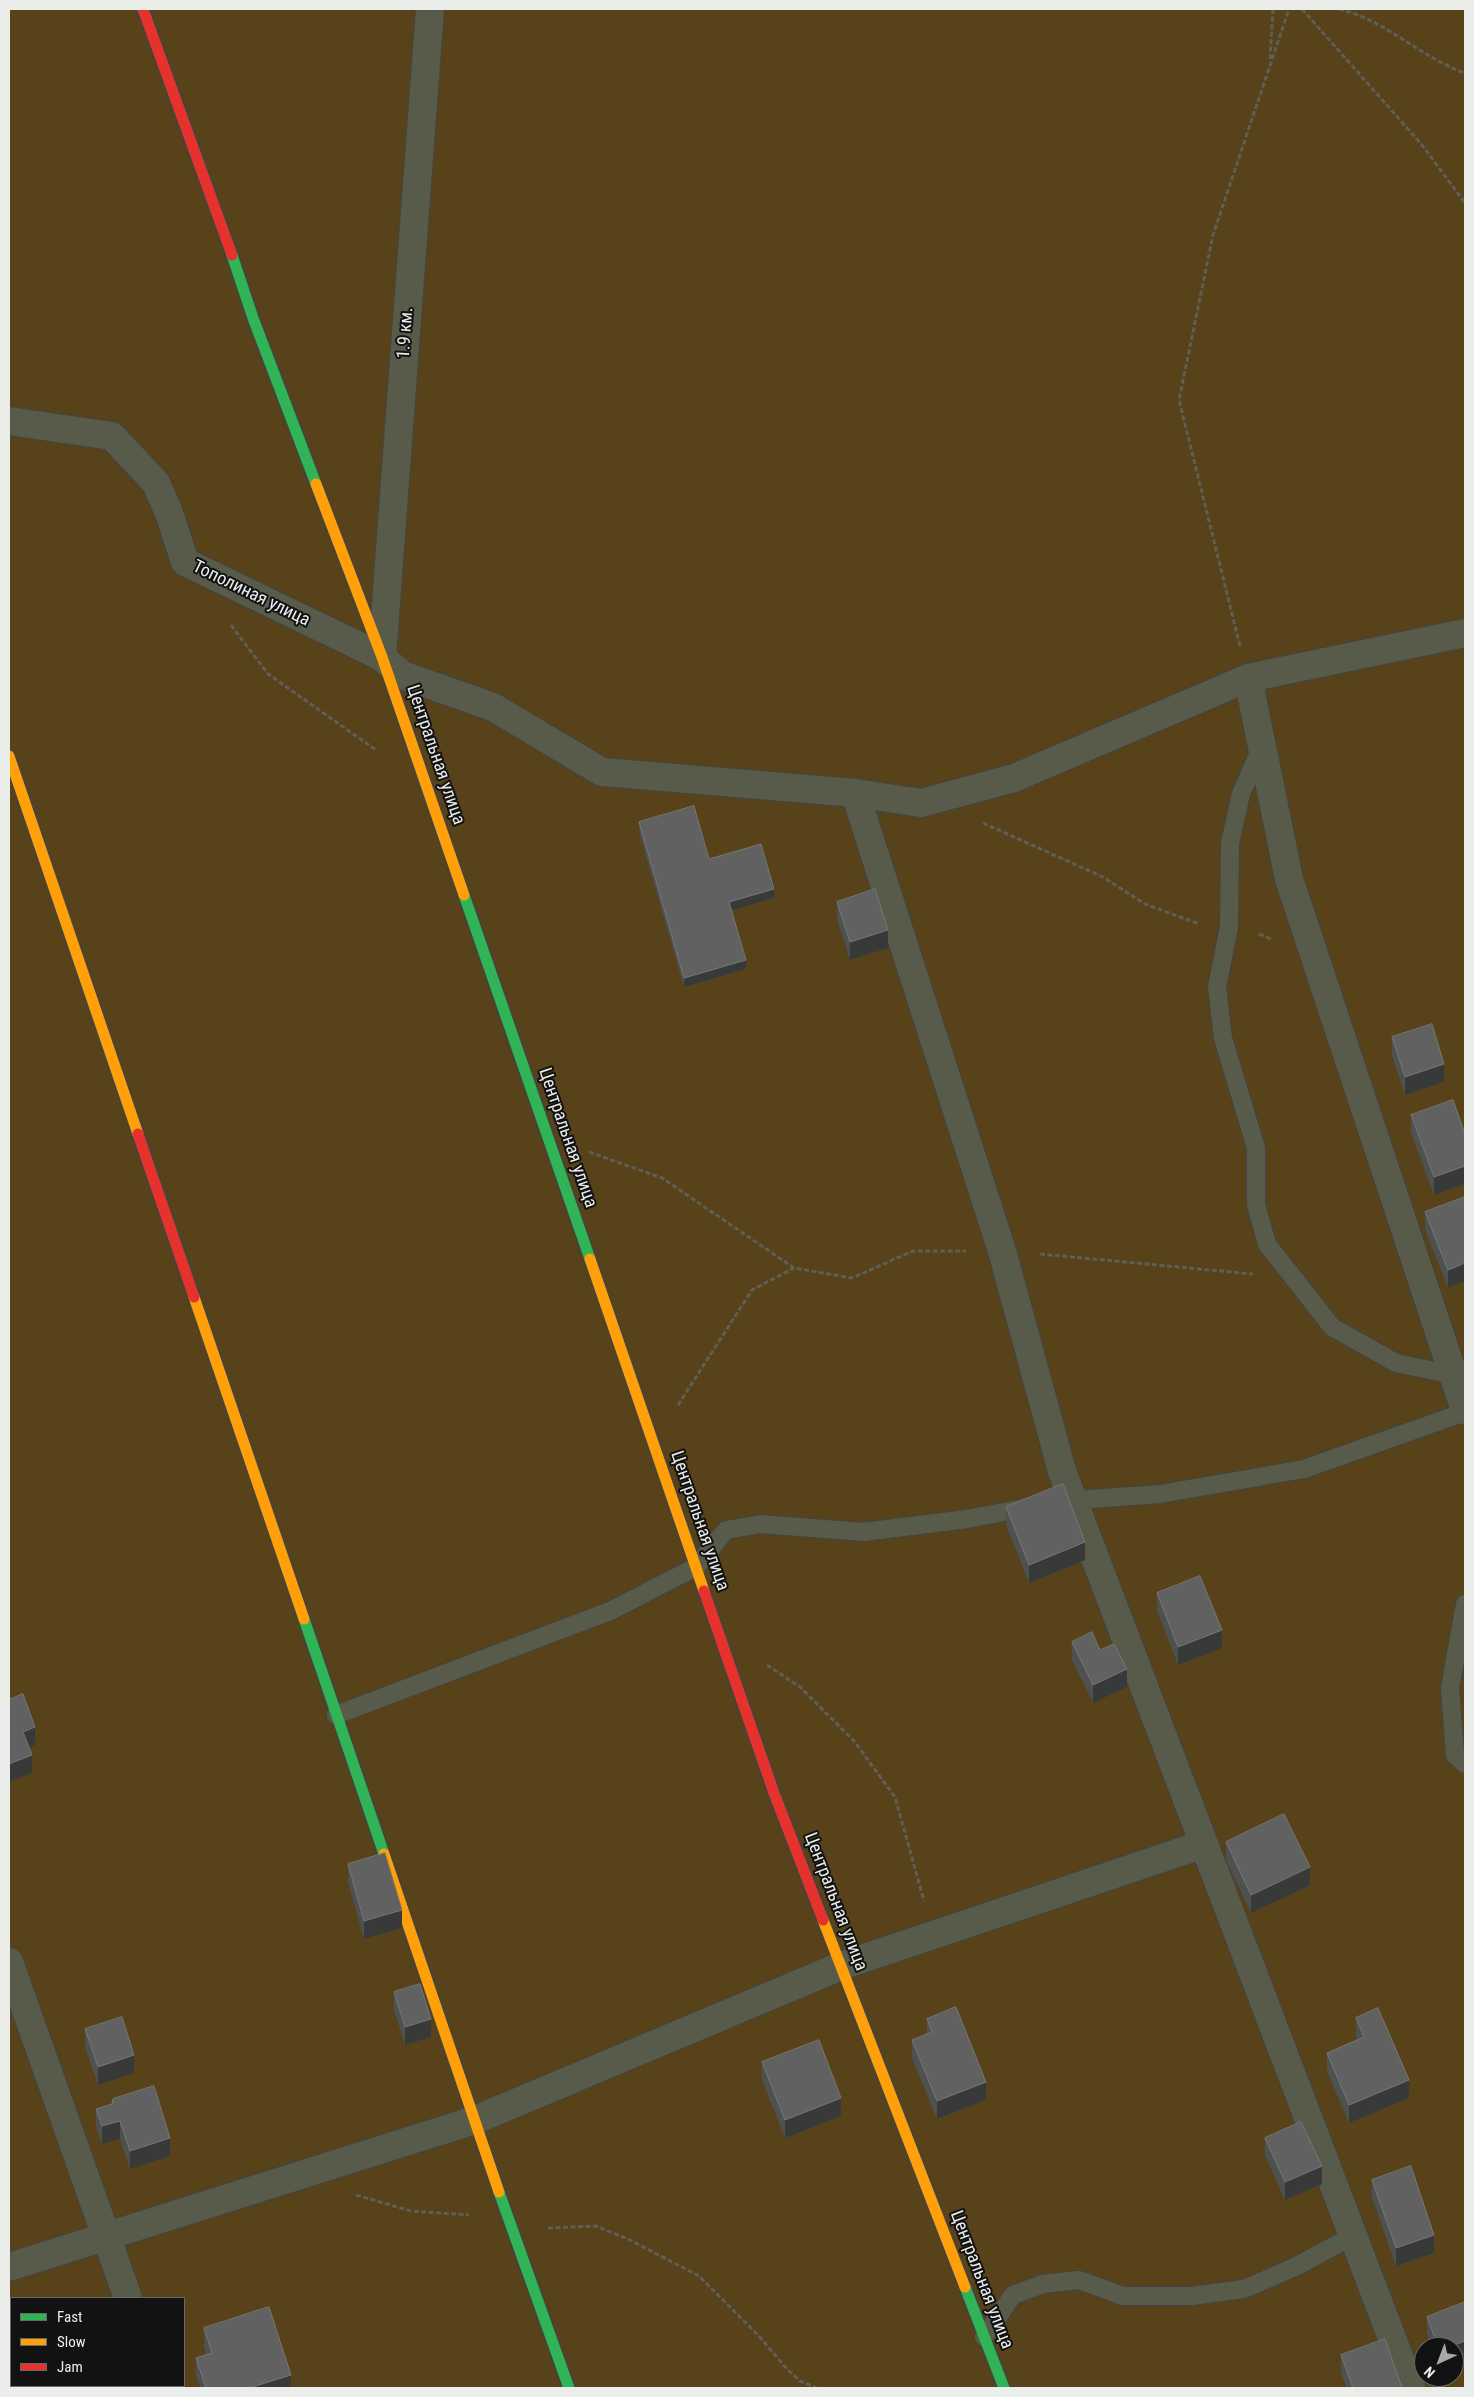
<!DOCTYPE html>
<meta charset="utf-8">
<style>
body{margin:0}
#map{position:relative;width:1474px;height:2397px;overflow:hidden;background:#282928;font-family:"Roboto Condensed",sans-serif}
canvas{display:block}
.frame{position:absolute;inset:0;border:10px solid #ebedeb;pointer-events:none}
.legend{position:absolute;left:10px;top:2297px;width:175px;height:90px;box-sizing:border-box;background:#111211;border:1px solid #686a68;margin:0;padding:6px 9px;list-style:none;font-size:15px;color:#ebedeb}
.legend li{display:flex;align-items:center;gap:10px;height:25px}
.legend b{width:25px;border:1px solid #686a68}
.north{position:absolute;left:1414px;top:2337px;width:50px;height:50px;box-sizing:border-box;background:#111211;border:1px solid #686a68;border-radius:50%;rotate:223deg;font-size:14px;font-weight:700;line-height:20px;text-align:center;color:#ebedeb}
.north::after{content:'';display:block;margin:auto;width:18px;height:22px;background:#a7a8a7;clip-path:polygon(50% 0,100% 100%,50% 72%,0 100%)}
</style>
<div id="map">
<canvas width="1474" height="2397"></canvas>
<div class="frame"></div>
<ul class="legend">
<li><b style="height:6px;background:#30b455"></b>Fast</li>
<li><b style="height:6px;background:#ff9f0a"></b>Slow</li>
<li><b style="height:6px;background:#e5322d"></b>Jam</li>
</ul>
<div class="north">N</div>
</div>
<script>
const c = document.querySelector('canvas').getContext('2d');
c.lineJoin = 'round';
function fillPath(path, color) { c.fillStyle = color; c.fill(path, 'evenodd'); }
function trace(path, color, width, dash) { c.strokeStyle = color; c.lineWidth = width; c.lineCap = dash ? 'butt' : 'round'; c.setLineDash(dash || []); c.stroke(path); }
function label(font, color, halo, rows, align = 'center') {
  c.font = font + ' "Roboto Condensed",sans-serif'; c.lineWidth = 4; c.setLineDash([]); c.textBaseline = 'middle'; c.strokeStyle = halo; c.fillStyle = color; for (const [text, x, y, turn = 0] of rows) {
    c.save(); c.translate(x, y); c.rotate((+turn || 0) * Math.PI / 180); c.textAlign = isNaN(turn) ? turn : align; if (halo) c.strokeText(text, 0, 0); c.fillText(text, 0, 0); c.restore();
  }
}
fillPath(new Path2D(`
 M9,9h1456v2379h-1456zM11,2298h173v88h-173zM1424,2347h30v30h-30z`), '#574219');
const lane = new Path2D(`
 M1261,748l-20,46 -11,49 -1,84 -12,60 6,51 33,110v57l11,39 65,83 64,36 58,12
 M1063,1501l97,-7 144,-25 161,-57
 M1465,1604l-15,84 5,67 10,9
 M336,1715l274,-104 86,-44 30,-37 35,-6 102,8 104,-13 63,-12
 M984,2337l29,-42 30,-11 36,-4 44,16h68l53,-7 53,-23 57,-31`);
const street = new Path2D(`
 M9,421l103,15 44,47 13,30 16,49 197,95 20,18 91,32 109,65 253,21 66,10 93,-25 234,-100 217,-45
 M382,657l48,-648
 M1248,678l41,201 176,531
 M855,793l147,458 60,220 349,917
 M9,1962l119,336
 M9,2267l466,-147 366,-154 363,-122
 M160,2386l1,2`);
const fast = new Path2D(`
 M232,255l21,63 63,166
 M464,895l126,364
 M304,1619l80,235
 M499,2192l70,196
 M965,2287l39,101`);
const slow = new Path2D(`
 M316,484l66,173 82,238
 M9,756l129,378
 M590,1259l114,332
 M194,1297l110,322
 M384,1854l115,338
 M823,1920l142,367`);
const jam = new Path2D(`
 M143,9l89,246
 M138,1134l56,163
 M704,1591l70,202 49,127`);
trace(lane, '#434443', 20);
trace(street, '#434443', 30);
trace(fast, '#434443', 14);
trace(slow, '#434443', 14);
trace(jam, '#434443', 14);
trace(new Path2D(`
 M1302,9l120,136 43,58
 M1339,9c47,11 82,49 126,64
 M1270,59l3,-50
 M231,625l37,49 108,76
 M1240,646l-61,-246 34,-165 76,-226
 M983,823l120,54 42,27 54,20
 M1259,934l12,5
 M589,1152l73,26 132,90 58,10 61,-27h53
 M1040,1254l213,20
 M678,1405l74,-115 42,-22
 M767,1665l33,22 54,54 41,56 29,104
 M356,2195l55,16 58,4
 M548,2228l48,-2 34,14 69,36 59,59 29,34 13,12 17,7`), '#5e5f55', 3, [5, 2.5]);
trace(lane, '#595b4a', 18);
trace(street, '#595b4a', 28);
trace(fast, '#30b455', 11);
trace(slow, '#ff9f0a', 11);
trace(jam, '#e5322d', 11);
fillPath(new Path2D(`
 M639,822l70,37 65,39 -42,12 14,59 -62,18 -45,-155z
 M837,902l51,46 -38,12 -13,-41z
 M1392,1037l52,45 -39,13 -13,-40z
 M1411,1115l54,19v50l-31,11 -23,-62z
 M1465,1197l-17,91 -23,-58v-18z
 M1006,1507l79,53 -56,23 -23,-58z
 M1157,1593l65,55 -44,17 -21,-54z
 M1072,1642l28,8 27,37 -34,16 -21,-43z
 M1226,1842l84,43 -59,28 -25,-53z
 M348,1864l54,64 -38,11 -16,-57z
 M394,1992l37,45 -26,8 -11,-35z
 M1356,2018l53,80 -60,25 -22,-52v-18l30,-13 -1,-4z
 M927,2019l59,81 -49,19 -25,-61v-18l15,-6z
 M85,2029l49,44 -36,12 -13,-38z
 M762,2062l79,54 -56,22 -23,-58z
 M112,2104l58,52 -40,13 -10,-30 -18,5 -6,-17v-18z
 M1265,2138l57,46 -37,16 -20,-44z
 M1372,2180l62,73 -38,13 -24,-68z
 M1465,2302v57l-11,4v-16h-23l-4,-13v-17z
 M204,2328l87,60h-90l-5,-12v-18l10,-4 -2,-8z
 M1341,2355l61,33h-55l-6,-15z`), '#4f5050');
fillPath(new Path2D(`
 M774,889v9l-45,13v-9z
 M888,930v18l-38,12v-18z
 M746,960v9l-62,18v-9z
 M1444,1064v18l-39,13v-18z
 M1465,1166v18l-31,11v-18z
 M1465,1263v18l-17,7v-18z
 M1085,1542v18l-56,23v-18z
 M1222,1630v18l-44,17v-18z
 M1127,1669v18l-34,16v-18z
 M35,1727v18l-12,5v-18z
 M32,1755v18l-23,9v-18z
 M1310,1867v18l-59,28v-18z
 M402,1910v18l-38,11v-18z
 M431,2019v18l-26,8v-18z
 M134,2055v18l-36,12v-18z
 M1409,2080v18l-60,25v-18z
 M986,2082v18l-49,19v-18z
 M841,2098v18l-56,22v-18z
 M120,2121v18l-18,5v-18z
 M170,2138v18l-40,13v-18z
 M1322,2166v18l-37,16v-18z
 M1434,2235v18l-38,13v-18z
 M1465,2341v18l-11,4v-16h-5z
 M291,2375v13h-42z`), '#383939');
const building = new Path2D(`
 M694,806l15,53 52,-15 13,45 -45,13 17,58 -62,18 -45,-156z
 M875,889l13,41 -38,12 -13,-40z
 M1432,1024l12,40 -39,13 -13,-40z
 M1453,1100l12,34v32l-31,11 -23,-62z
 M1465,1197v66l-17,7 -23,-58z
 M1063,1484l22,58 -56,23 -23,-58z
 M1200,1576l22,54 -44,17 -21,-54z
 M1092,1632l8,18 14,-6 13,25 -34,16 -21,-43z
 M23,1694l12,33 -12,5 9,23 -23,9v-64z
 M1284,1814l26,53 -59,28 -25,-53z
 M385,1853l17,57 -38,11 -16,-57z
 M420,1984l11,35 -26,8 -11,-35z
 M956,2007l30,75 -49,19 -25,-61 20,-8 -5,-13z
 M1378,2008l31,72 -60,25 -22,-52 37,-16 -8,-19z
 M122,2017l12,38 -36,12 -13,-38z
 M819,2040l22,58 -56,22 -23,-58z
 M154,2086l16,52 -40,13 -10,-30 -18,5 -6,-17 16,-5 1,-5z
 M1301,2122l21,44 -37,16 -20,-44z
 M1411,2166l23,69 -38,13 -24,-68z
 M1465,2302v39l-16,6h-11l-11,-30z
 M269,2307l22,68 -42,13h-43l-10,-30 16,-5 -8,-25z
 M1385,2339l17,49h-49l-12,-33z`);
fillPath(building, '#606160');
trace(building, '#757776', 1);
label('18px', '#ebedeb', '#111211', [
 ["1.9 км.",406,333,-86],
 ["Тополиная улица",251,594,26],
 ["Центральная улица",435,755,71],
 ["Центральная улица",567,1138,71],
 ["Центральная улица",699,1521,71],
 ["Центральная улица",835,1902,69],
 ["Центральная улица",981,2280,69]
]);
</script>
